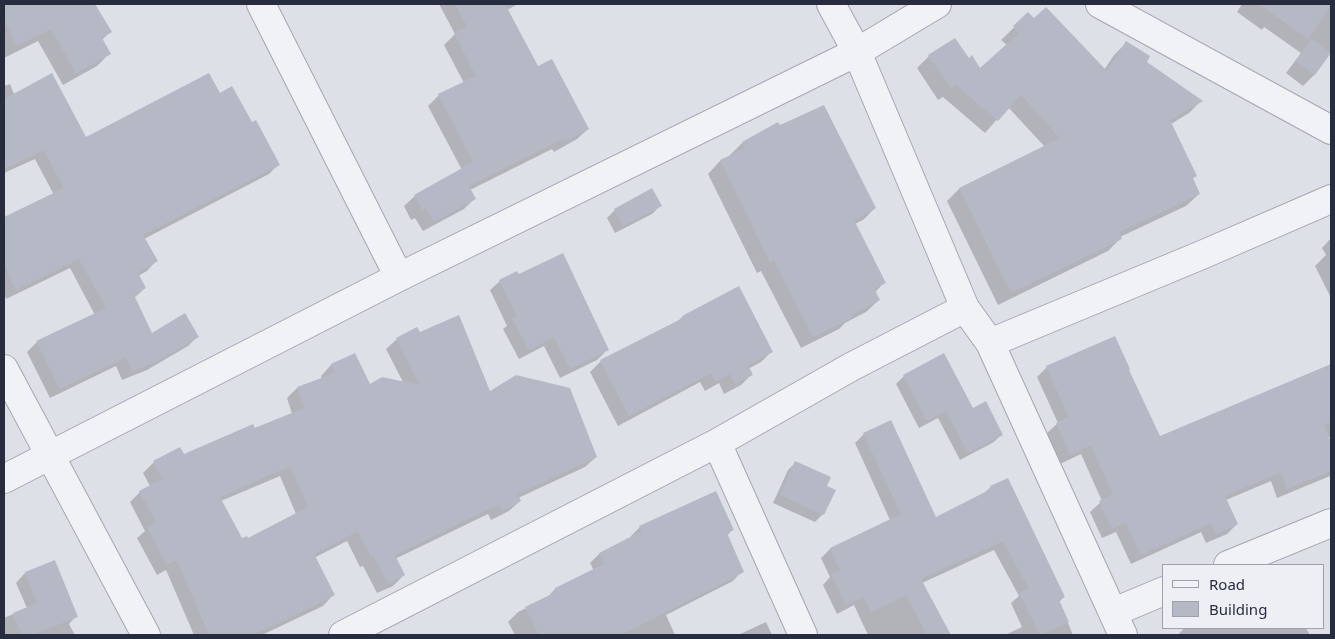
<!DOCTYPE html>
<style>
body{margin:0}
#map{position:relative;width:1335px;height:639px;overflow:hidden;background:#dee0e8;font-family:"Noto Sans",sans-serif}
canvas{display:block}
.frame{position:absolute;inset:0;border:5px solid #272c3f;pointer-events:none}
.legend{position:absolute;left:1162px;top:564px;width:162px;height:65px;box-sizing:border-box;background:#edeff5;border:1px solid #9ea1ac;margin:0;padding:6px 9px;list-style:none;font-size:15px;color:#272c3f}
.legend li{display:flex;align-items:center;gap:10px;height:25px}
.legend b{width:25px;border:1px solid #9ea1ac}
</style>
<div id="map">
<canvas width="1335" height="639"></canvas>
<div class="frame"></div>
<ul class="legend">
<li><b style="height:6px;background:#f0f2f6"></b>Road</li>
<li><b style="height:14px;background:#b5b9c5"></b>Building</li>
</ul>
</div>
<script>
const c = document.querySelector('canvas').getContext('2d');
c.lineJoin = 'round';
function fillPath(path, color) { c.fillStyle = color; c.fill(path, 'evenodd'); }
function trace(path, color, width, dash) { c.strokeStyle = color; c.lineWidth = width; c.lineCap = dash ? 'butt' : 'round'; c.setLineDash(dash || []); c.stroke(path); }
fillPath(new Path2D(`
 M4,4h89l17,28 -8,8 8,13 -13,13 -34,19 -25,-44 -34,17z
 M439,4h79l-11,6 31,58 50,61 -11,10 -23,13 -2,-3 -82,41 4,9 -10,10 -41,22 -8,-13 -4,2 -7,-14 11,-10 47,-26 -34,-64 11,-11 25,-12 -20,-38 11,-11z
 M1242,4h89v47l-17,24 -11,11 -17,-13 15,-20 -37,-26 -2,3 -25,-18z
 M1028,14l76,56 10,-15 12,-12 19,19 56,39 -12,12 -18,11 25,52 -4,3 7,15 -13,12 -66,31 1,1 -13,13 -110,54 -51,-104 12,-12 86,-42 -37,-40 -23,26 -42,-36 -5,3 -21,-32 12,-12 39,4 12,10 27,-25 -6,-5z
 M10,84l4,10 72,45 133,-45 32,30 27,41 -9,9 -125,65 12,22 -9,10 -9,5 7,12 -11,10 17,36 46,3 -9,9 -41,24 -25,10 -6,-14 -66,32 -23,-46 10,-10 58,-27 -25,-47 -64,31 -2,-6v-74l50,-24 -19,-36 -31,14v-87z
 M742,143l133,65 -12,12 -8,4 30,58 -10,10 4,8 -13,12 -21,11 -6,6 -38,19 -40,-77 -4,2 -49,-99 12,-13 11,-5 -1,-1z
 M660,206l-8,8 -37,19 -8,-15 8,-8z
 M1331,238v60l-16,-32 11,-11 -4,-7z
 M500,281l107,69 -10,10 -37,18 -16,-32 -25,13 -16,-30 4,-3 -17,-36z
 M682,317l89,35 -10,10 -13,7 3,6 -10,10 -17,9 -5,-11 -14,8 -5,-9 -82,44 -28,-54 11,-11 76,-39z
 M419,333l71,59 106,65 -11,10 -67,31 2,3 -11,10 -18,9 -3,-6 -93,45 9,16 -11,11 -16,7 -14,-27 -3,1 -13,-26 -33,17 19,37 -10,11 -61,29h-68l-28,-65 -9,5 -20,-37 8,-7 -15,-29 10,-10 10,-6 -7,-13 11,-11 29,-7 109,-41 -5,-16 10,-10 25,-9 -1,-3 10,-11 23,-11 15,31 34,-3 -17,-33 11,-10zM280,476l16,38 -49,26h-5l-21,-39z
 M1331,366v70l-3,2 3,8 -1,30 -53,22 -6,-17 -45,19 11,24 -10,10 -21,9 -5,-11 -70,32 -15,-32 -14,6 -12,-26 12,-11 -21,-47 -21,10 -14,-30 12,-11 -21,-46 10,-10 80,3 32,67 110,-44z
 M904,376l68,34 30,24 -8,8 -34,18 -22,-42 -19,10 -23,-44z
 M864,434l71,84 48,-24 8,-7 73,110 -5,5 14,33h-68l17,-8 -11,-24 8,-7 -25,-46 -72,33 27,52h-81l-14,-30 -17,9 -14,-29 7,-8 -9,-19 9,-9 60,-29 -35,-77z
 M796,462l29,24 -2,28 -8,8 -42,-19 15,-33z
 M640,527l93,2 -6,7 15,35 -9,10 -67,34 9,20h-160l-7,-13 10,-10 29,-14 8,-9 39,-18 -4,-8 9,-9 32,-16v-2z
 M55,562l21,54 -7,8 6,11h-71v-17l23,-10 -11,-25 9,-10z
 M766,622l6,13h-34z
 M1184,628h122l4,7h-132z`), '#0003');
fillPath(new Path2D(`
 M4,4h91l17,28 -10,6 9,16 -35,19 -25,-44 -34,17 -13,-26z
 M455,4h50l33,62 14,-7 37,70 -25,13 -1,-3 -94,47 7,13 -42,23 -8,-14 -4,2 -8,-15 59,-33 -35,-68 38,-18 -22,-43 13,-7z
 M1259,4h72v1l-23,34z
 M1046,7l61,64 19,-30 24,15 -3,6 56,39 -33,19 27,56 -4,2 7,16 -81,38 3,7 -111,54 -52,-105 101,-50 -39,-43 -23,26 -42,-36 -5,3 -23,-33 27,-17 14,20 3,-3 8,13 39,-35 -6,-7 15,-14 6,6z
 M1312,39l19,14 -16,22 -19,-14z
 M52,73l34,64 123,-64 11,20 12,-7 20,36 4,-2 24,45 -137,70 15,26 -20,12 8,15 -12,7 18,38 33,-20 14,24 -41,24 -26,11 -6,-15 -66,32 -24,-48 70,-33 -27,-49 -63,31 -12,-26v-47l60,-29 -20,-38 -40,19v-70z
 M824,105l52,103 -22,12 32,63 -12,5 6,12 -29,15 2,2 -40,20 -39,-77 -4,2 -50,-102 25,-12 -3,-6 36,-20 2,3z
 M652,188l10,18 -39,20 -9,-17z
 M563,253l46,97 -39,19 -16,-32 -25,13 -17,-31 5,-3 -18,-36 18,-9 2,3z
 M739,286l34,66 -25,13 5,10 -18,9 -5,-10 -15,8 -4,-9 -82,43 -29,-56 83,-42 -1,-2z
 M459,315l31,76 26,-16 54,13 27,69 -79,37 3,7 -19,10 -3,-7 -104,51 10,20 -17,9 -14,-28 -3,1 -13,-26 -44,23 21,41 -60,30 -23,10h-43l-32,-75 -10,5 -20,-38 9,-5 -17,-31 23,-12 -9,-18 27,-14 4,7 69,-30 2,4 49,-20 -7,-21 38,-14 -4,-9 24,-11 15,31 12,-7 38,8 -24,-47 21,-11 3,5zM290,466l18,41 -60,31 -1,-2 -5,2 -22,-41z
 M1115,336l15,33 -1,1 31,66 171,-72v58l-7,3 7,17v29l-44,18 -6,-17 -56,24 13,28 -22,10 -5,-11 -70,32 -15,-32 -14,6 -13,-28 14,-7 -22,-49 -21,10 -14,-32 13,-6 -23,-51z
 M944,353l29,55 13,-7 17,34 -35,18 -22,-42 -19,10 -24,-46z
 M891,420l45,97 55,-28 -1,-3 18,-8 57,119 -6,3 10,22 -29,13 -21,-42 10,-4 -26,-48 -82,38 30,56h-24l-21,-40 -35,17 -8,-15 -17,8 -15,-31 9,-4 -10,-22 71,-34 -38,-81z
 M795,461l36,16 -4,9 9,4 -12,25 -44,-20z
 M716,491l18,39 -7,3 17,39 -123,63h-82l-14,-28 31,-15 -1,-4 49,-24 -5,-11 43,-22 -3,-5z
 M55,560l23,57 -47,18h-9l-9,-22 24,-10 -12,-31z`), '#b5b9c5');
const minor = new Path2D(`
 M261,4l138,273
 M831,4l26,48 108,256 25,35 133,292
 M1100,4l231,126
 M990,343l214,-89 127,-55
 M4,369l142,266
 M717,443l86,192
 M4,479l395,-202 458,-225 80,-48
 M1228,565l103,-42
 M1114,612l50,-21
 M343,635l374,-192 134,-76 114,-59`);
trace(minor, '#a3a6b2', 30);
trace(minor, '#f0f2f6', 28);
</script>
